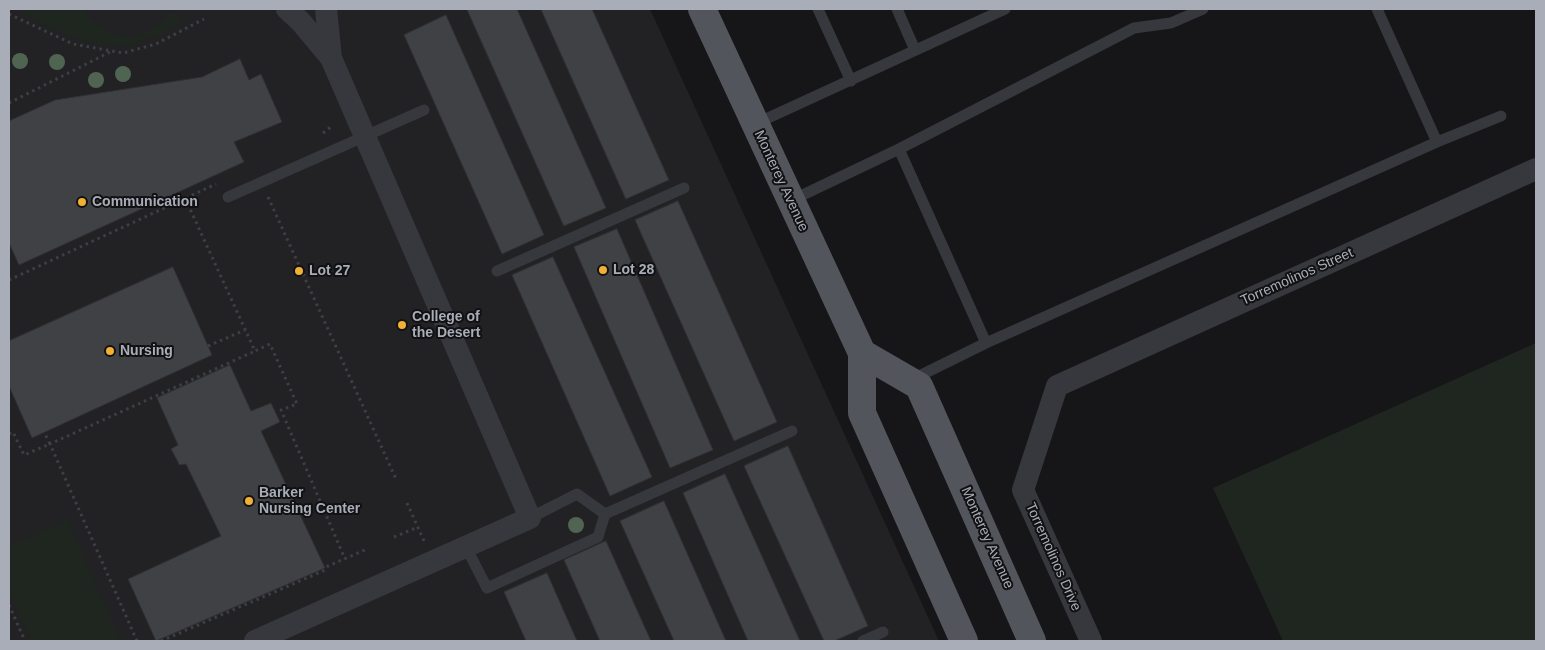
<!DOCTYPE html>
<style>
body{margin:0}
#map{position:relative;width:1545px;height:650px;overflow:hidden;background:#161618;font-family:Helvetica,sans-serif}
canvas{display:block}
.frame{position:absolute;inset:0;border:10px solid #a8adb8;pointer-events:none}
</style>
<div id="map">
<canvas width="1545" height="650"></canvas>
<div class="frame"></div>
</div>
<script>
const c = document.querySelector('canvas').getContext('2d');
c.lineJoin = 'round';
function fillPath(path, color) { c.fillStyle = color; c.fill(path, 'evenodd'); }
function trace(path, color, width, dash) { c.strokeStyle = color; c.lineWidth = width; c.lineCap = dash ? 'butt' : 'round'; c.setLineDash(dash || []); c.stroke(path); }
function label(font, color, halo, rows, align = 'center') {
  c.font = font + ' Helvetica,sans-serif'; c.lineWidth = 4; c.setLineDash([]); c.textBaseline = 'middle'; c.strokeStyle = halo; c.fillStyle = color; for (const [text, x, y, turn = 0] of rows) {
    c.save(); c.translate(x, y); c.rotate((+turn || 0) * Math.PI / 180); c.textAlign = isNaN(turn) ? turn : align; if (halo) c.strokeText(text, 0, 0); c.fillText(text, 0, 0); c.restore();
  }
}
fillPath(new Path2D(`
 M9,9h641l289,632h-930z`), '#222225');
fillPath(new Path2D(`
 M17,9h64c9,9 19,19 31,24 21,10 48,-4 59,-22l11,8 -20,15 -25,7v3c-47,7 -81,-12 -120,-35z
 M1536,343v298h-253l-70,-153z
 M67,520l54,121h-90l-22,-50v-46z`), '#1e261f');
const building = new Path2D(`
 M467,9h50l89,199 -42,18z
 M541,9h51l77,171 -43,19z
 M446,15l98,220 -42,19 -98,-219z
 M240,59l9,21 12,-6 21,48 -48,20 10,20 -225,103 -10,-22v-122l46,-21 147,-23z
 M678,201l99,221 -43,19 -99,-221z
 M617,229l96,221 -43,18 -96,-221z
 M553,257l99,220 -42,19 -98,-221z
 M173,267l39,88 -180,83 -23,-52v-45z
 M230,365l21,46 20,-8 9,19 -19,9 64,137 -169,73 -28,-62 93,-43 -35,-72 -7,1 -1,-3 -7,-13 7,-4 -21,-47z
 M788,446l80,180 -34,15h-10l-80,-175z
 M725,474l75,167h-52l-65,-148z
 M664,501l62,140h-52l-54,-120z
 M606,541l45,100h-51l-36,-81z
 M547,573l30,68h-51l-22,-49z`);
fillPath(building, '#404145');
trace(building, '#303034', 1);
trace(new Path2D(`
 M9,14l64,30 50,9 33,-9 48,-25
 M9,103l103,-52
 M323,133l9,-7
 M268,197l128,282
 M185,198l70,153 15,-7 27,60 -16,6 64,149
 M9,280l207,-96
 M208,346l37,-16
 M9,434l4,-2 11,23 26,-11 -6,-12
 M407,503l17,38
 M394,537l24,-10
 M9,605l16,36
 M137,641l-87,-197 205,-93
 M161,641l162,-70 5,-5 37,-16`), '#3d3f44', 3, [2.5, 4]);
trace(new Path2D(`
 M818,9l33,72
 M897,9l18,41
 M1377,9l60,133
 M755,124l250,-115
 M899,149l235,-121 37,-5 32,-14
 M228,197l196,-87
 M790,201l109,-52 87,194 -75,37
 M497,271l187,-83
 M986,343l451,-201 64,-26
 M530,518l47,-24 28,20
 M466,547l21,41 111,-51 7,-23 187,-83
 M863,641l20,-9`), '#37383d', 11);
trace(new Path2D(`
 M326,9l5,49
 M255,641l275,-123 -199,-460 -30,-36 -14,-13
 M1091,641l-68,-151 34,-104 479,-217`), '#37383d', 22);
trace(new Path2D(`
 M702,9l160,344v60l102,228
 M862,353l57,33 113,255`), '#53555c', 28);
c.fillStyle = '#506452';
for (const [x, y] of [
 [20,61],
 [57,62],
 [123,74],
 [96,80],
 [576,525]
]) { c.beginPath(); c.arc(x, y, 8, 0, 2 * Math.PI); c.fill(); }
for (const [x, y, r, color] of [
 [82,202,5,"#f2b134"],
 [603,270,5,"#f2b134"],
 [299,271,5,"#f2b134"],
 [402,325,5,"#f2b134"],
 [110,351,5,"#f2b134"],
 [249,501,5,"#f2b134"]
]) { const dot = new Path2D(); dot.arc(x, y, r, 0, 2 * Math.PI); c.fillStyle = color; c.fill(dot); trace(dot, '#111113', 2); }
label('14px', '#a8adb8', '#111113', [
 ["Monterey Avenue",781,181,65],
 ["Torremolinos Street",1297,277,-24],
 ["Monterey Avenue",987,538,66],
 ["Torremolinos Drive",1053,557,66]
]);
label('bold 14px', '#a8adb8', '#111113', [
 ["Communication",92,202],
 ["Lot 28",613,270],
 ["Lot 27",309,271],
 ["College of",412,317],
 ["the Desert",412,333],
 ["Nursing",120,351],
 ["Barker",259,493],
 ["Nursing Center",259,509]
], 'left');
</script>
